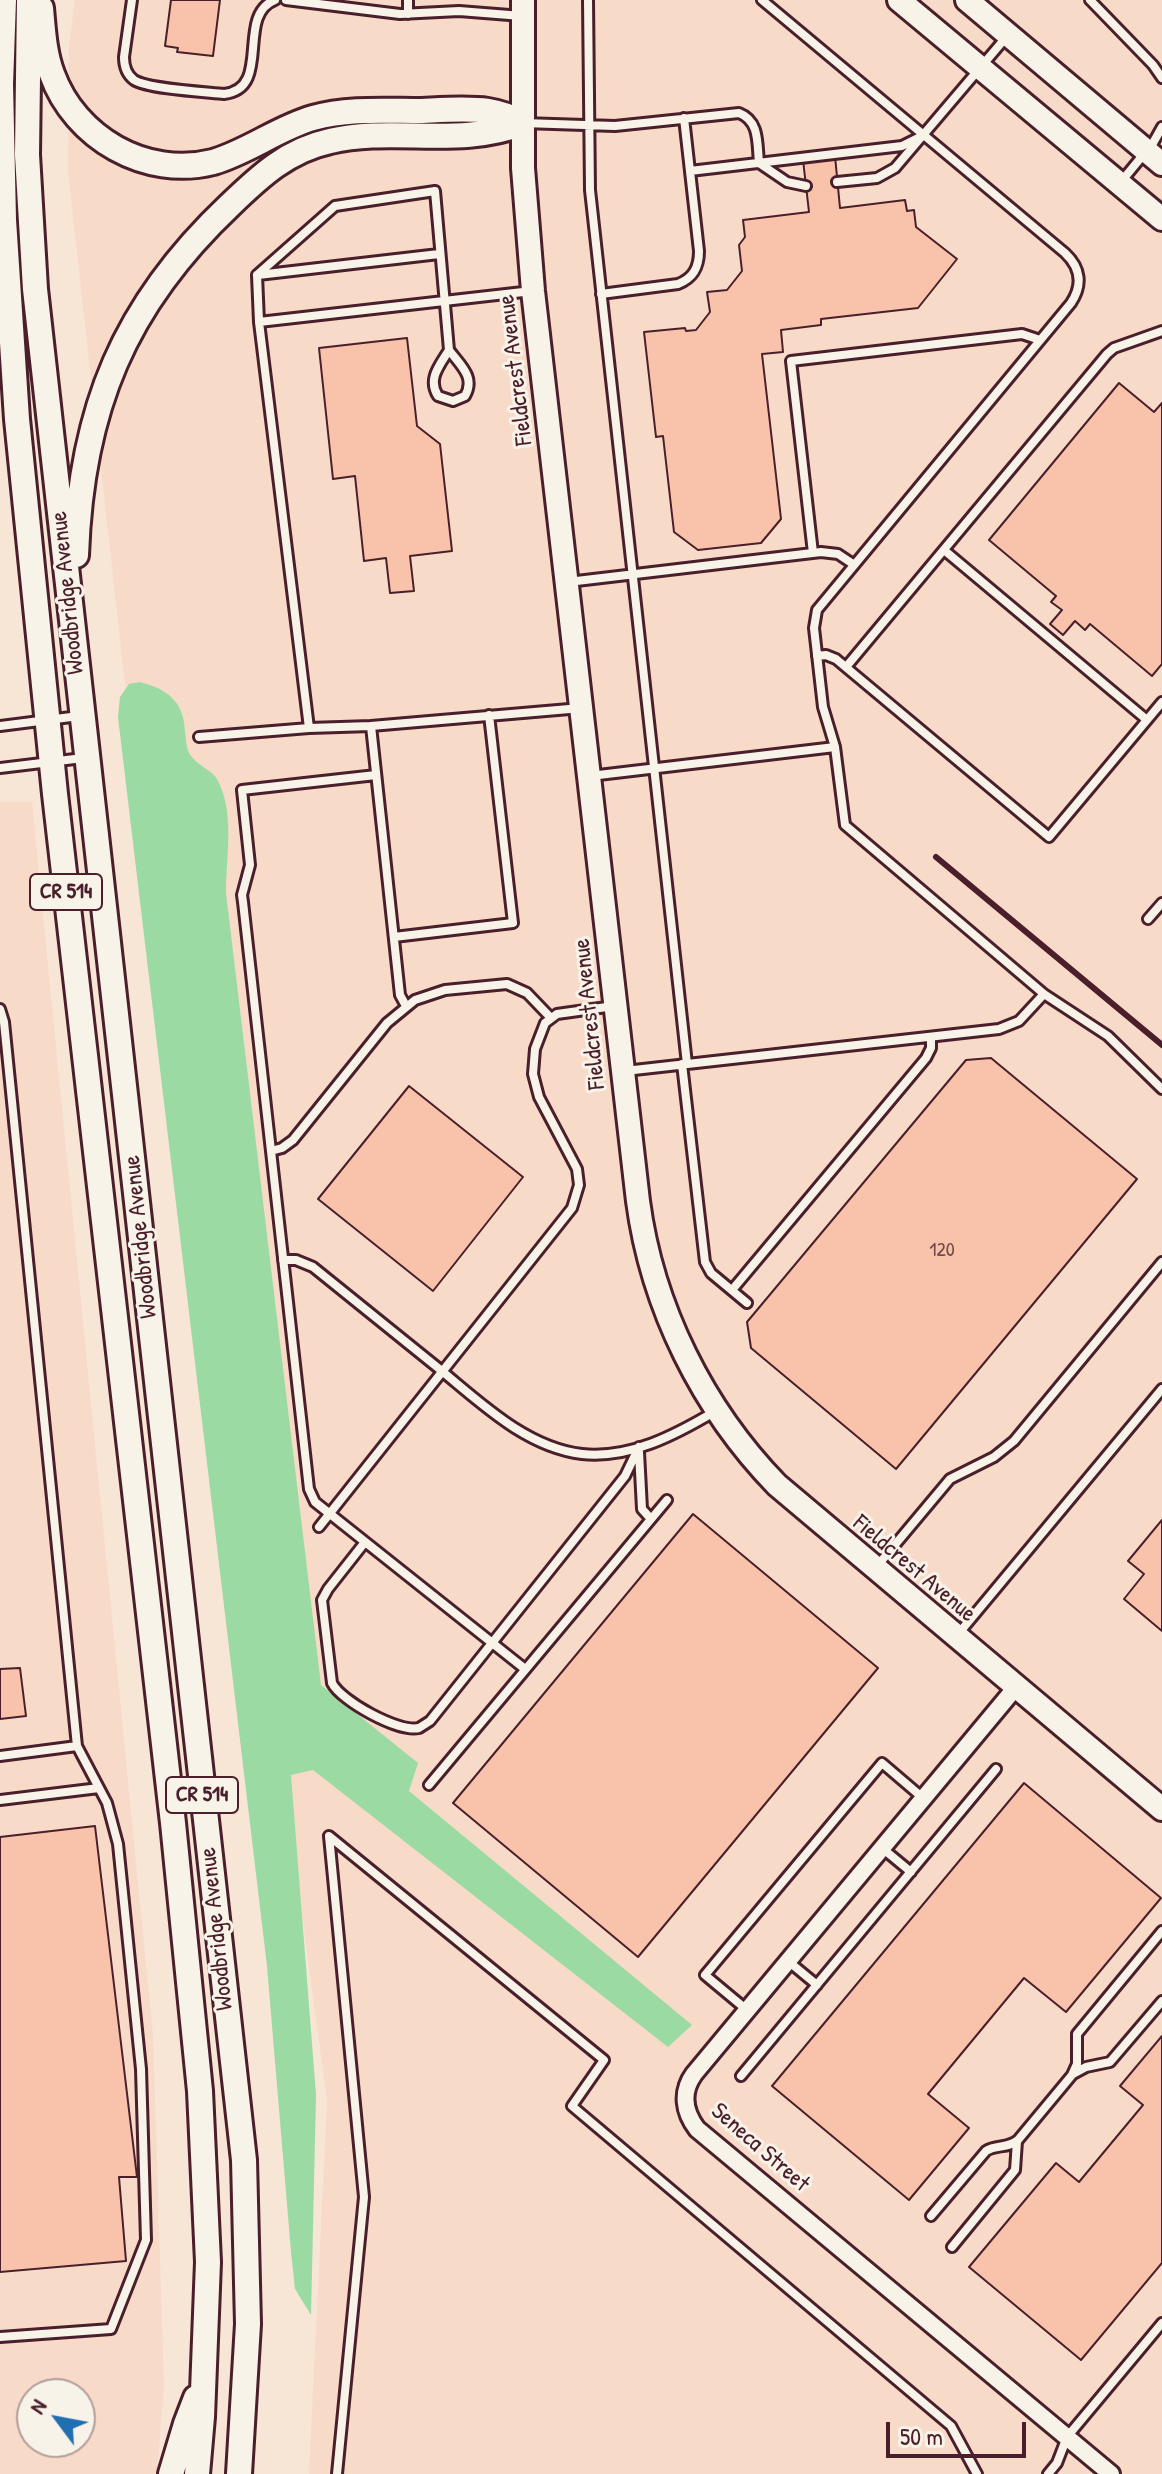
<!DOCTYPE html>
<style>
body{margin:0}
#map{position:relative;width:1162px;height:2474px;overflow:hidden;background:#f7e5d5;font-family:"Patrick Hand",sans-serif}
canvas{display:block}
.north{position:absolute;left:16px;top:2378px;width:80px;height:80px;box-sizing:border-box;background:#f7f3e8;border:2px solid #b29e9c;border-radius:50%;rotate:302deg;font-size:22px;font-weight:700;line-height:32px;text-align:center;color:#4a1f2b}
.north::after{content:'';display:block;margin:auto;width:28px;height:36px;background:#1f6fb2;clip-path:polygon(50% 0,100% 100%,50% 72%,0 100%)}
.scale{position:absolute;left:886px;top:2422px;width:140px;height:36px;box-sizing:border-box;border:4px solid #4a1f2b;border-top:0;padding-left:10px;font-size:24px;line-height:28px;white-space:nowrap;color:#4a1f2b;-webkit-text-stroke:6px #f7f3e8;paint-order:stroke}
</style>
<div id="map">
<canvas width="1162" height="2474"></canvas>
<div class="north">N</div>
<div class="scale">50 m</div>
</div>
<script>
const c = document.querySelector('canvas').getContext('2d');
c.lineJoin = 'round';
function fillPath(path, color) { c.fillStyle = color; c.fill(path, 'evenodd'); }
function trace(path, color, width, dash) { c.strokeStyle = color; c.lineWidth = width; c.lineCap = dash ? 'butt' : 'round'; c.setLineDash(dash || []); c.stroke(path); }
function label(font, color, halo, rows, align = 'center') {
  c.font = font + ' "Patrick Hand",sans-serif'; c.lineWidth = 6; c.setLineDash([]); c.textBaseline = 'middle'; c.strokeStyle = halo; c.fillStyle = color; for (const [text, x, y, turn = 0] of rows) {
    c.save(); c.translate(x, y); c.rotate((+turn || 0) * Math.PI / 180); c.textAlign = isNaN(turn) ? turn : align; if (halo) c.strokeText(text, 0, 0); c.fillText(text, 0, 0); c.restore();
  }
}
fillPath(new Path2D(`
 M75,0h1087v2474h-853l18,-373 -41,-305 -37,3 -181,-1627 1,-127z
 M0,802h32l121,1234 11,350 -7,88h-157zM32,2394h48v48h-48z`), '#f7dbc8');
fillPath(new Path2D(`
 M140,682c28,7 44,20 45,50 1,7 1,18 6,24 7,10 22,14 27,25 17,33 8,77 8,112l95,792 97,78 -9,28 283,234 -24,22 -355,-277 -22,5 25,320 -5,220 -16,-26 -4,-37 -24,-286 -149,-1249 2,-20 9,-13z`), '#9bdaa3');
const building = new Path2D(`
 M171,0h49l-7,56 -36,-4 1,-4 -13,-2z
 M835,156l5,52 65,-8 2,11 7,-1 2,17 41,32 -39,49 -97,11v6l-40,5 2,22 -21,2 19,165 -20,24 -63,7 -24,-18 -11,-96 -7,1 -12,-105 41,-4 1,3 10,-1 14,-18 -3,-20 20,-2 15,-19 -3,-26 6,-8 -2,-17 66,-8 -6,-52z
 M407,338l10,88 23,18 12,107 -42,5 4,35 -24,2 -4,-35 -22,3 -9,-85 -22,3 -14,-131z
 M1119,383l35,29 8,-9v261l-10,12 -62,-52 -5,6 -10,-9 -12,14 -13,-11 12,-14 -11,-8 5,-6 -67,-56z
 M991,1058l146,121 -241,290 -145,-121 -4,-26 219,-262z
 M409,1086l114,91 -90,114 -115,-92z
 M693,1514l185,154 -240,289 -185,-154z
 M1162,1520v111l-38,-32 20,-25 -16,-13z
 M20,1668l6,48 -26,3v-50z
 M1024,1783l137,115 -95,114 -42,-34 -96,116 41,34 -60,72 -137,-114z
 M95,1826l42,351h-18l7,84 -126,11v-435z
 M1162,2036v227l-81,97 -112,-93 87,-104 23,19 64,-77 -23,-19z`);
fillPath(building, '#f8c3aa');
trace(building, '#4a1f2b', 2);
const lane = new Path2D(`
 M132,0l-8,57c0,9 2,17 10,23 14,9 71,12 90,14 49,-5 11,-79 51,-94
 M286,0l114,14 59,-3 63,5
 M408,0v14
 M588,0l2,190 97,874
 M762,0l303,253c16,15 18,32 6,50l-254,307 -3,18 9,79 12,40 10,78 199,169 64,42 54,53
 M1090,0l63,65 9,13
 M523,123l92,3 124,-13c21,8 18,31 20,50l28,19 19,4
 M690,171l212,-25 22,-11
 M837,182l40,-4 18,-10 113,-133
 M1120,183l33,-40 9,-16
 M257,275l2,47 50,406
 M257,275l78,-69 100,-15 14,159
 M258,275l181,-21
 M601,294l77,-10c15,-6 21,-16 21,-33l-15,-133
 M259,322l273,-31
 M449,350c11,15 27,27 16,46l-12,5 -15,-5c-11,-17 2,-31 11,-46z
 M944,550l203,170
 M813,553l-22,-192 231,-27 18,6
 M568,582l253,-30 17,2 15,10
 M817,656l9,-1 10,4 213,178 113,-135
 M846,667l261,-313 7,-6 48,-17
 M0,726l79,-10
 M371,726l29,269 6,11
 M199,737l110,-9 62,-2 210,-18
 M0,768l83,-10
 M376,775l-134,15 8,75 -8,30 1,7 66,587 6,13 210,167
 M590,776l245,-29
 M1148,919l14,-16
 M394,937l119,-14 -24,-208
 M0,1009l4,13 73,724 -77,10
 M682,1064l23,198 6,11 36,30
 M625,1071l374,-42 20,-8 25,-27
 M271,1151l11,-3 11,-8 94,-117 28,-23 30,-10 62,-6 20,9 24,25
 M283,1260h13l17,7c40,32 79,64 119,96 44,35 91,84 150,91 48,5 93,-19 132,-42
 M732,1290l194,-232 5,-10v-11
 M639,1452l3,57 9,10
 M319,1527l253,-319 7,-23 -2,-16 -38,-72 -6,-23 2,-25 10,-26 12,-9 57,-8
 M365,1542l-37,47 -6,11 10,83c9,18 67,50 87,45l11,-7 195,-245 14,-29
 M878,1565l72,-86 44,-22 20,-16 148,-179
 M959,1633l203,-244
 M429,1785l238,-285
 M0,1800l99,-12
 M882,1848l29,24
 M788,1961l29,24
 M747,2010l-42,-35 177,-212 41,35
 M1073,2074l13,-7 24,-5 52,-61
 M741,2076l255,-307
 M931,2216l55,-65c10,-7 22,-2 32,-11l54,-65 5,-11v-30l85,-103
 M952,2247l63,-77 2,-29
 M0,2337l111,-8 35,-89 -5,-171 -23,-225 -11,-41 -30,-57
 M337,2474l27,-277 -35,-361 275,224 -32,46 379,320 26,48
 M1048,2474l9,-11 10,-26 95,-114`);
const street = new Path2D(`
 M1016,1687l-322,387c-13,18 -10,38 3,55l414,345`);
const secondary = new Path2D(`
 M523,0v168l10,123 105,910c14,106 65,208 139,284l385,324
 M899,0l263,219
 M967,0l195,164`);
const primary = new Path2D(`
 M4,0l-3,84 3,136 13,199 38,375 118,1029 27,268 8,171 -6,155 -5,57
 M29,0l-2,155 8,134 209,1871 4,164 -9,150
 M41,8c2,22 3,45 11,66 23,64 94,105 161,88 35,-10 65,-34 100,-44 35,-10 73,-7 109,-7 21,-1 45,-3 66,0 13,2 23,6 34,12
 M76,555c5,-145 48,-250 154,-350 30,-29 58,-55 100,-64 63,-15 131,7 192,-18
 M171,2474l15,-50 10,-26`);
trace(lane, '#4a1f2b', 14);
trace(street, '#4a1f2b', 22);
trace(secondary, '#4a1f2b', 28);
trace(primary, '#4a1f2b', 30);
trace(lane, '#f7f3e8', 8);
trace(street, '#f7f3e8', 16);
trace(secondary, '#f7f3e8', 22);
trace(primary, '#f7f3e8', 24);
trace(new Path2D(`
 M936,857l226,188`), '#4a1f2b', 6);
label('20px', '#76484b', null, [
 ["120",942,1251]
]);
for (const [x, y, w] of [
 [66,892,72],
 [202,1795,72]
]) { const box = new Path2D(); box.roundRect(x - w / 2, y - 18, w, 36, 6); c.fillStyle = '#f7f3e8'; c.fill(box); trace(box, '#4a1f2b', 2); }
label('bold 22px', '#4a1f2b', null, [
 ["CR 514",66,892],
 ["CR 514",202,1795]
]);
label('24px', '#4a1f2b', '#f7f3e8', [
 ["Fieldcrest Avenue",516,370,-97],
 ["Woodbridge Avenue",68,593,-96],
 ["Fieldcrest Avenue",590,1014,-96],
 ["Woodbridge Avenue",141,1237,-96],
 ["Fieldcrest Avenue",914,1569,40],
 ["Woodbridge Avenue",217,1929,-96],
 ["Seneca Street",760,2148,41]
]);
</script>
